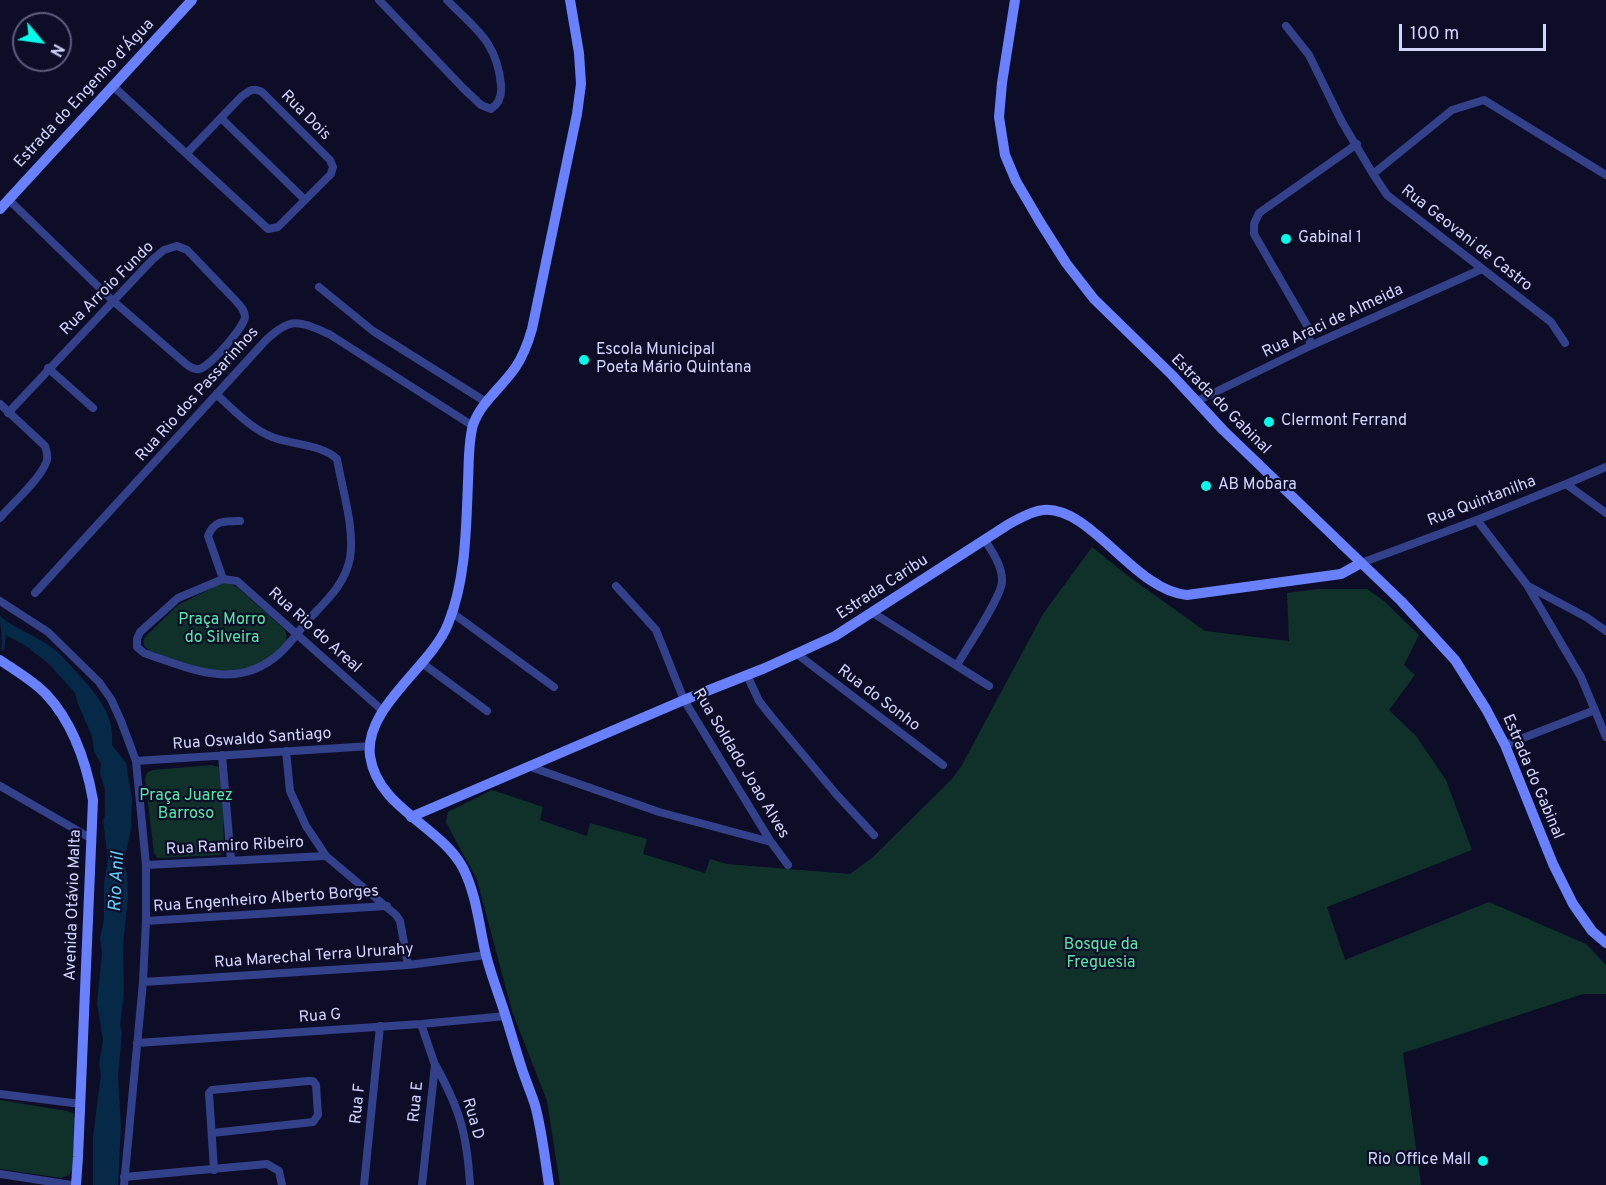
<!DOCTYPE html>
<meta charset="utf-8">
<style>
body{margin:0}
#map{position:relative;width:1606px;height:1185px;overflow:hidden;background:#0d0d27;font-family:Overpass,sans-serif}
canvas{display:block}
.north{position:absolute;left:12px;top:12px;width:60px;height:60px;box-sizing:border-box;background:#0d0d27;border:2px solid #5c5d7d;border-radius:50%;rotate:119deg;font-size:16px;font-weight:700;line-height:24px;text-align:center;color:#d2d5ff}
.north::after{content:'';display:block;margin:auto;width:21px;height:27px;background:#00fde9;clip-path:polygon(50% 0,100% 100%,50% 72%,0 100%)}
.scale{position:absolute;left:1399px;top:24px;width:147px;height:27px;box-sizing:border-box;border:3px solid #d2d5ff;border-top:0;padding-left:8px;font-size:18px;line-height:21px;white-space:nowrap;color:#d2d5ff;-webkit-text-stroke:4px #0d0d27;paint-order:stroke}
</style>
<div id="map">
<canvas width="1606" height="1185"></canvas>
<div class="north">N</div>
<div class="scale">100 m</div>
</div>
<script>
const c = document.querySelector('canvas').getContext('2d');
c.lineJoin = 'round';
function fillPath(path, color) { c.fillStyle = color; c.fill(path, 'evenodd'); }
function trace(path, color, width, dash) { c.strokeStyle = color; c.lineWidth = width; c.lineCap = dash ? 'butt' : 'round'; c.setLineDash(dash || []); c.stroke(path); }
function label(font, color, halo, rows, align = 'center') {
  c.font = font + ' Overpass,sans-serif'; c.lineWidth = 4.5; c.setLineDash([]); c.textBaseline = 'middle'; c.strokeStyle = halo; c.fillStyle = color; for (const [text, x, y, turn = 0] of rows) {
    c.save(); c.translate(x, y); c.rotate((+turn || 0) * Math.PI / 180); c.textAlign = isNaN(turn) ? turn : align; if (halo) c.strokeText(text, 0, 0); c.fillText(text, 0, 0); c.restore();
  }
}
fillPath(new Path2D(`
 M1092,547l36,29 77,55 84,10 -2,-48 31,-4h49l17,12 35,34 -15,30 11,10 -26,35 27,26 30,44 26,70 -145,57 18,53 144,-58 97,42 20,21v29h-23l-180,59 18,132h-861l-13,-84 -35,-90 -35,-131 -31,-58 2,-10 44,-22 51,17 -3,13 47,16 3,-13 57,16 -4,15 62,19 5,-14 17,5 123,10 23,-17 79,-78 10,-14 81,-151z
 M222,583h6l9,4 47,42c6,10 1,16 -7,23 -42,35 -83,14 -127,-1l-5,-4 -2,-6 3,-5 32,-31z
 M212,765l7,2 3,6 2,79 -4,3 -63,3 -3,-5 -9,-74 2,-6 5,-3z
 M0,1100l67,11 6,2 2,7 -2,49 -4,6 -8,3 -61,-9z`), '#0f312a');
fillPath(new Path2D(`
 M0,616c15,13 35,19 51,31 11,8 20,19 29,29 18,20 35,40 32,69l14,18 6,36 -1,30 -7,32 3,12 1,24 -5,49 1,48 -4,31 2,7 -4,44 3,50 -3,59h-25v-48l8,-63 -2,-10 4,-24 -6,-37 5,-50 -2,-15 4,-19v-35l4,-25 -5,-38 2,-6v-25l-5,-17 1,-9 -7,-13 -2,-15 -14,-32 -3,-11 -26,-29 -23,-18 -20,-11 -2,16 -3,-2c2,-11 -1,-21 -1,-33z`), '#052947');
trace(new Path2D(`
 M379,0l84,88 18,17 10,4c9,-6 11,-14 10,-24 -4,-44 -26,-56 -54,-85
 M1286,26l23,29 33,67 31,52 14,21 164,127 14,21
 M114,87l154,142 10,-2 53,-53 2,-7 -3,-7 -68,-68c-9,-5 -13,-1 -21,5l-54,56
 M221,118l84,82
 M1373,174l79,-64 32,-10 122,75
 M319,287l54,44 113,71
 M1310,346l-1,-17 -55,-95v-10l5,-11 98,-69
 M48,368l45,40
 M217,395c16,14 34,34 55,42 20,8 49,7 65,22 5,29 18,70 13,99 -5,26 -23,42 -40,60 -10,11 -19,25 -30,35 -43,39 -89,16 -136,0l-7,-6v-8l3,-7 38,-34 45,-19 14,2 146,130
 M1197,401l113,-55 172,-77
 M0,404l45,42c2,7 4,13 0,19 -7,16 -33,39 -45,53
 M8,413l144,-153 12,-10 13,-4 10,4 49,51c4,5 9,9 9,16 -1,10 -36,51 -46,52 -5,1 -9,-2 -13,-5l-74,-64 -104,-101
 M1566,484l40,-17
 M1477,520l50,65 54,92 25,60
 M1361,563l116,-43 89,-36 40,29
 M223,579l-15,-43c6,-16 17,-15 32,-15
 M616,586l40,44 28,70 87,142 17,23
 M1528,586l58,31 20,14
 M35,593l231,-253c26,-24 32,-19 63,-6l144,92
 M0,601l48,31 51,50 12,17 10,22 15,40 10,104v56l-3,61 -19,203
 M451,612l103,75
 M873,613l116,73
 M797,654l146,111
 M422,663l65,48
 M957,665c9,-16 44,-67 45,-83 1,-15 -10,-31 -18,-43
 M747,675l12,26 11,14 66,79 38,41
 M1505,745l90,-35
 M286,751l4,40 16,35 20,30 70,59 4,6 8,44
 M222,755l9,105
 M136,761l235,-15
 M528,766l131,46 112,30
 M0,786l92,53
 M146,865l180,-9
 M146,921l241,-15
 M143,982l265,-17 78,-10
 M421,1024l14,41 -13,120
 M137,1043l284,-19 85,-8
 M436,1066c24,44 31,68 34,119
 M0,1094l81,10
 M212,1133l101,-11 5,-7 -2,-30 -3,-4h-5l-96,9 -3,3 5,77
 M0,1174l72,11
 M124,1177l143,-13 12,7 3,14
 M364,1185l16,-159`), '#33408a', 8);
trace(new Path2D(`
 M1015,0l-13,83 -3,34 6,38 11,26 24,41 26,41 28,36 78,76 51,55 178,171 54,59 31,49 19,36 48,119 20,40 19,27 14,12
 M0,209l192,-209
 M0,660c16,11 32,20 46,34 27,29 40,67 47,106l-15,357 -2,28
 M411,817l273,-117 81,-32 70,-32 174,-112c10,-5 22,-13 34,-14 47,-5 92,81 144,85l154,-21 20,-11
 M549,1185c-4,-26 -7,-54 -14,-80 -4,-12 -9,-24 -13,-36 -6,-18 -11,-36 -17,-55 -6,-19 -14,-39 -19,-59 -7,-29 -9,-59 -23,-87 -23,-43 -85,-59 -93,-112 -6,-49 61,-89 78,-132 18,-44 18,-95 20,-142 1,-18 0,-39 5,-57 8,-23 29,-38 42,-57 9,-13 13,-25 17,-39l45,-215 4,-30 -2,-31 -9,-53`), '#6981ff', 10);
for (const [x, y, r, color] of [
 [1286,239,6,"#00fde9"],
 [584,360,6,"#00fde9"],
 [1269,422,6,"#00fde9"],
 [1206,486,6,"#00fde9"],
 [1483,1161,6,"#00fde9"]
]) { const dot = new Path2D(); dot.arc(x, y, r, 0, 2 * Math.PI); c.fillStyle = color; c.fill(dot); trace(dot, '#0d0d27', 2); }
label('16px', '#d2d5ff', '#0d0d27', [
 ["Estrada do Engenho d'Água",85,94,-47],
 ["Rua Dois",305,116,45],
 ["Rua Geovani de Castro",1466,239,38],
 ["Rua Arroio Fundo",108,289,-45],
 ["Rua Araci de Almeida",1333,322,-25],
 ["Rua Rio dos Passarinhos",198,395,-48],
 ["Estrada do Gabinal",1220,405,45],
 ["Rua Quintanilha",1482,502,-21],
 ["Estrada Caribu",883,588,-33],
 ["Rua Rio do Areal",314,631,42],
 ["Rua do Sonho",878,699,37],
 ["Rua Oswaldo Santiago",252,740,-4],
 ["Rua Soldado Joao Alves",740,764,59],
 ["Estrada do Gabinal",1532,777,67],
 ["Rua Ramiro Ribeiro",235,847,-3],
 ["Rua Engenheiro Alberto Borges",266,900,-4],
 ["Avenida Otávio Malta",74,905,-88],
 ["Rua Marechal Terra Ururahy",314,957,-4],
 ["Rua G",320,1017,-4],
 ["Rua E",417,1102,-84],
 ["Rua F",359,1104,-84],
 ["Rua D",472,1119,74]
]);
label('16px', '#d2d5ff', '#0d0d27', [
 ["Gabinal 1",1298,239],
 ["Escola Municipal",596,351],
 ["Poeta Mário Quintana",596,369],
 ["Clermont Ferrand",1281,422],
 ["AB Mobara",1218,486],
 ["Rio Office Mall",1471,1161,"right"]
], 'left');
label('16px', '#53eba9', '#0d0d27', [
 ["Praça Morro",222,621],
 ["do Silveira",222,639],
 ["Praça Juarez",186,797],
 ["Barroso",186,815],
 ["Bosque da",1101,946],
 ["Freguesia",1101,964]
]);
label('italic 18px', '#60d2ff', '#0d0d27', [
 ["Rio Anil",118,882,-87]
]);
</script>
